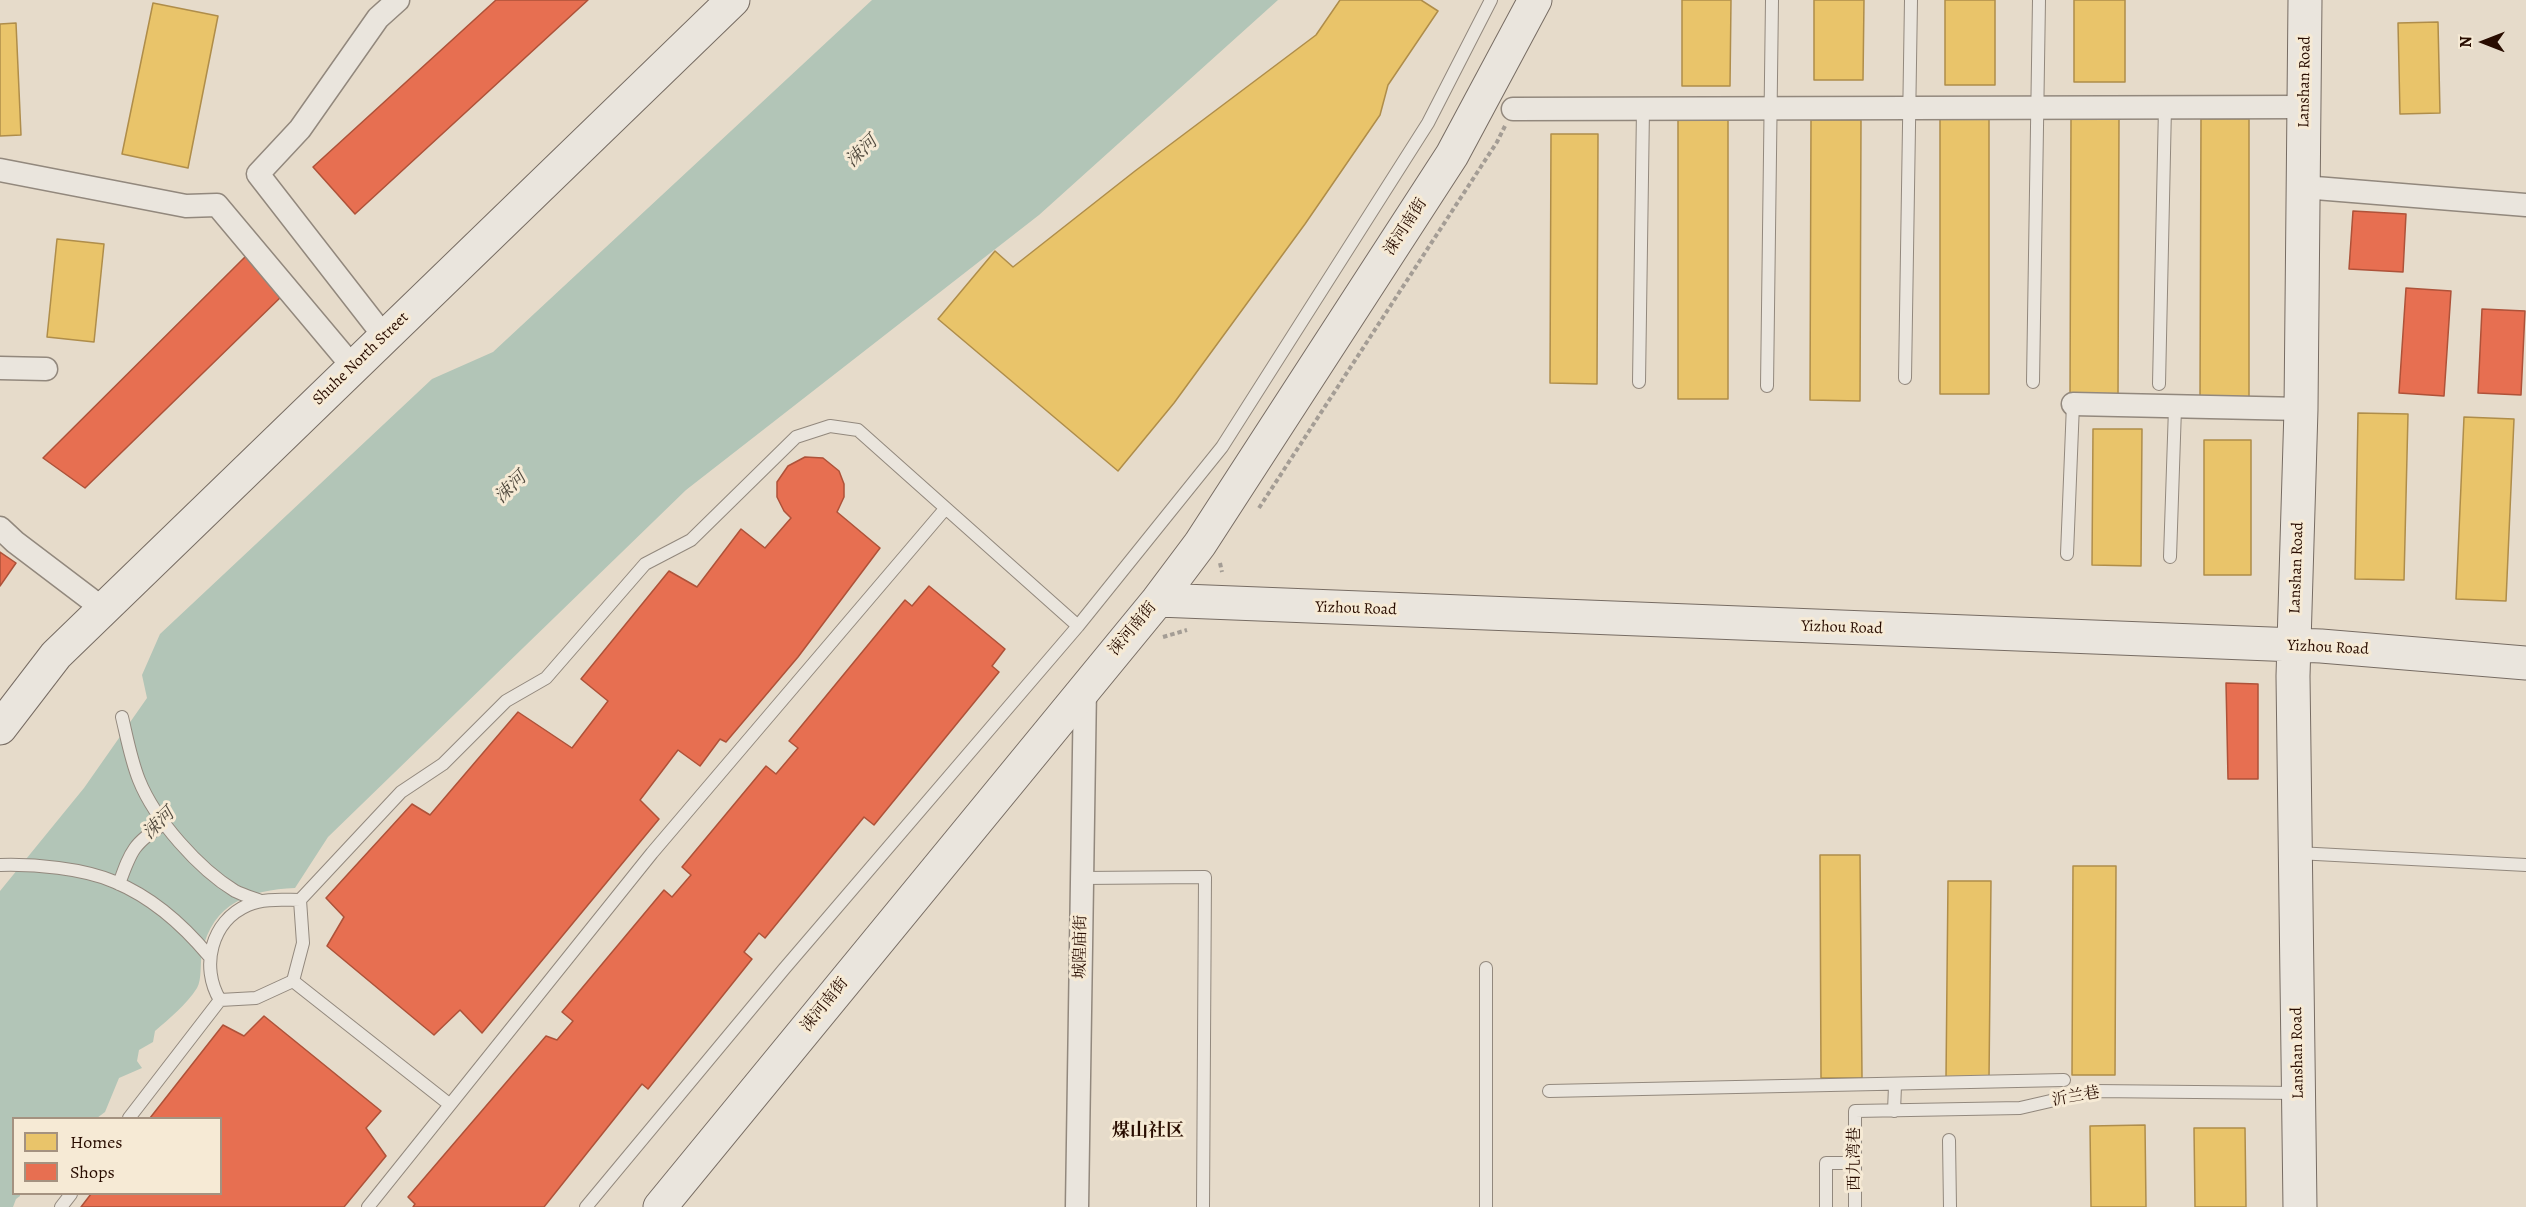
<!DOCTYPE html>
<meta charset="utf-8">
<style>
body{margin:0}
#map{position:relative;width:2526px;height:1207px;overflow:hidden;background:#e6dbca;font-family:Alegreya,serif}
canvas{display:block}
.legend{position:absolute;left:12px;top:1117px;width:210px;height:78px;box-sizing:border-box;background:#f6ead5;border:2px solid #a49280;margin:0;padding:8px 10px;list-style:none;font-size:18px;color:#290d01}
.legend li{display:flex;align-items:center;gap:12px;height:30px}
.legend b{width:30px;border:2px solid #a49280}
.north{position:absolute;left:2454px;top:12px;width:60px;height:60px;-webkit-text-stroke:4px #f6ead5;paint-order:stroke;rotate:270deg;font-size:16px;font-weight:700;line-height:24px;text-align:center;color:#290d01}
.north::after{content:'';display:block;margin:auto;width:21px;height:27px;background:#290d01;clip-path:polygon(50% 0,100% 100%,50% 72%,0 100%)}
</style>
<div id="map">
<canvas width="2526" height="1207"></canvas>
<ul class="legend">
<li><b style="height:16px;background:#e9c46a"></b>Homes</li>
<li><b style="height:16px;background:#e76f51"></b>Shops</li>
</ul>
<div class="north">N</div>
</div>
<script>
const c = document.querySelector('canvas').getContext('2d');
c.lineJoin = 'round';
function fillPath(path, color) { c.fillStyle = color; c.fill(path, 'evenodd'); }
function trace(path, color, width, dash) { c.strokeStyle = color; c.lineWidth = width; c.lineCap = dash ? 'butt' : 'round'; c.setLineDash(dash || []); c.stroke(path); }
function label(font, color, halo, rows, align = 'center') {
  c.font = font + ' Alegreya,"Noto Serif SC",serif'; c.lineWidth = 6; c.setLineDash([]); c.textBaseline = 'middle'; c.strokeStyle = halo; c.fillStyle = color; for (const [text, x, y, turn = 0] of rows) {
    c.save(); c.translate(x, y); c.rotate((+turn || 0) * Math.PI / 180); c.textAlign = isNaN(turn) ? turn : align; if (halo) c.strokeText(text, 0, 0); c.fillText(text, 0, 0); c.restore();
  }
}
fillPath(new Path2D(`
 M872,0h406l-239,215 -353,275 -358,347 -33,51c-46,2 -82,15 -93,64 -2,10 0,28 -5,36 -10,16 -28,31 -42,43l-2,11 -14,8 -2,11 5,7 -23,10 -14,34 -8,6h-83v76h6v2l-4,3 -3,8h-13v-316l84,-103 63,-90 -5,-23 18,-41 272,-255 61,-27z`), '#b2c5b7');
const homes = new Path2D(`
 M1340,0h81l17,11 -50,74 -8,30 -75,109 -131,179 -56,68 -180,-152 57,-68 18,16 122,-96 181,-136z
 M1682,0h49l-1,86h-48z
 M1814,0h50l-1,80h-49z
 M1945,0h50v85h-50z
 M2074,0h51v82h-51z
 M153,3l65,13 -30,152 -66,-14z
 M2438,22l2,91 -40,1 -2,-91z
 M16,23l5,112 -21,1v-112z
 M1940,114l49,1v279h-49z
 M1678,118h50v281h-50z
 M2071,119h48l-1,279h-48z
 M2201,119h48v279h-49z
 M1811,120h50l-1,281 -50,-1z
 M1551,134h47l-1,250 -47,-1z
 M57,239l47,5 -10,98 -47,-5z
 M2358,413l50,1 -4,166 -49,-1z
 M2464,417l50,2 -8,182 -50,-2z
 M2093,429h49l-1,137 -49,-1z
 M2204,440h47v135h-47z
 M1820,855h40l2,223h-41z
 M2073,866h43l-1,209h-43z
 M1948,881h43l-2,198 -43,-1z
 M2145,1125l1,82h-55l-1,-81z
 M2194,1128h51l1,79h-51z`);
fillPath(homes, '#e9c46a');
trace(homes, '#af8d4a', 1.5);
const shops = new Path2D(`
 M496,0h92l-233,214 -42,-47z
 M2353,211l53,3 -3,58 -54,-3z
 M248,254l37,39 -200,195 -42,-30z
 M2406,288l45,3 -7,105 -45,-3z
 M2482,309l43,2 -4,84 -43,-2z
 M805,457l18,1 16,13 5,13v13l-7,15 43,36 -82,109 -72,85 -6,-3 -20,27 -22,-16 -38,50 19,19 -177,214 -22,-23 -26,25 -107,-89 17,-29 -18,-19 86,-94 18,11 88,-103 54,36 36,-47 -27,-22 88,-108 28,16 44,-58 24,19 26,-30 -7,-7 -7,-14v-15l11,-16z
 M0,552l16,11 -16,23z
 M929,586l76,63 -13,17 7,6 -125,153 -10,-8 -99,121 -6,-5 -15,19 8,7 -104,130 -6,-5 -98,123h-131l2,-3 -7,-7 138,-161 11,4 16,-19 -11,-9 102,-122 8,7 19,-22 -9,-8 84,-101 10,8 22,-26 -9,-7 116,-141 7,6z
 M2226,683l32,1v95h-30z
 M264,1016l117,95 -15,17 20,28 -42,51h-263l10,-13h129v-76h-70l73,-93 21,11z`);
fillPath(shops, '#e76f51');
trace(shops, '#ae5239', 1.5);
const lane = new Path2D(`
 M1905,378l6,-378
 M1639,382l4,-273
 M2033,382l6,-382
 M2159,384l6,-277
 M1767,386l5,-386
 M2067,554l6,-150
 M2170,557l5,-149
 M122,717c5,21 9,43 17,63 16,40 60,89 96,111 8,4 18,7 26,10
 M2297,853l229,12
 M0,865c34,-1 83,3 115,17 36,15 69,44 94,74
 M1082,878l123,-1 -2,330
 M119,884c12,-34 15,-41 46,-61
 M1486,968v239
 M293,981l156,123
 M220,1000c-20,-33 -9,-79 28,-95 16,-7 35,-5 52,-5
 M1549,1091l515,-11
 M1894,1111l1,-25
 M129,1118l91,-118 36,-2 37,-17 10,-38 -3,-43 101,-108 42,-28 63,-63 40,-23 99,-114 46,-24 105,-103 34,-11 28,4 220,196
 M1949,1140l1,67
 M61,1207l10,-13
 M368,1207l284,-354 293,-344
 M586,1207l198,-238 294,-343 144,-179 206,-324 63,-123
 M1826,1207v-44h29
 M1855,1207v-96l165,-3 74,-17 203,2`);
const street = new Path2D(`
 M1513,109l792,-2
 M0,170l186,36 31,-1 136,162
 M2303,187l223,18
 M384,336l-126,-162 42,-45 78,-111 20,-18
 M0,368l46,1
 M2073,404l228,5
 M0,528l15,14 87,66
 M1077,1207l8,-520`);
const secondary = new Path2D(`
 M1158,600l1163,46 205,17
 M0,728l56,-73 677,-655
 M660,1207l498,-607 42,-56 252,-389 83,-155
 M2300,1207l-7,-531 8,-267 4,-409`);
trace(lane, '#92887d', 14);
trace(street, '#92887d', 25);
trace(secondary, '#776c63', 35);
trace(new Path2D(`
 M1259,508l238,-366 8,-16
 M1220,563l2,9
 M1163,637l24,-7`), '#a49d95', 4, [4.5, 3]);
trace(lane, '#eae5dd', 12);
trace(street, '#eae5dd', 22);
trace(secondary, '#eae5dd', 33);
label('16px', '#290d01', '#f6ead5', [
 ["Lanshan Road",2305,82,-89],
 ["涑河南街",1406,227,-57],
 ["Shuhe North Street",361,359,-44],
 ["Lanshan Road",2297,568,-88],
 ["Yizhou Road",1356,609,2],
 ["Yizhou Road",1842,628,2],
 ["涑河南街",1133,629,-50],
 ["Yizhou Road",2328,648,3],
 ["城隍庙街",1081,947,-89],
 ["涑河南街",825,1005,-51],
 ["Lanshan Road",2298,1053,-91],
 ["沂兰巷",2076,1097,-10],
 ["西九湾巷",1855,1159,-90]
]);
label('italic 18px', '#514a3e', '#f6ead5', [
 ["涑河",862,152,-44],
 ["涑河",511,488,-44],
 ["涑河",159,824,-44]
]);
label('bold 18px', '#290d01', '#f6ead5', [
 ["煤山社区",1148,1132]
]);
</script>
